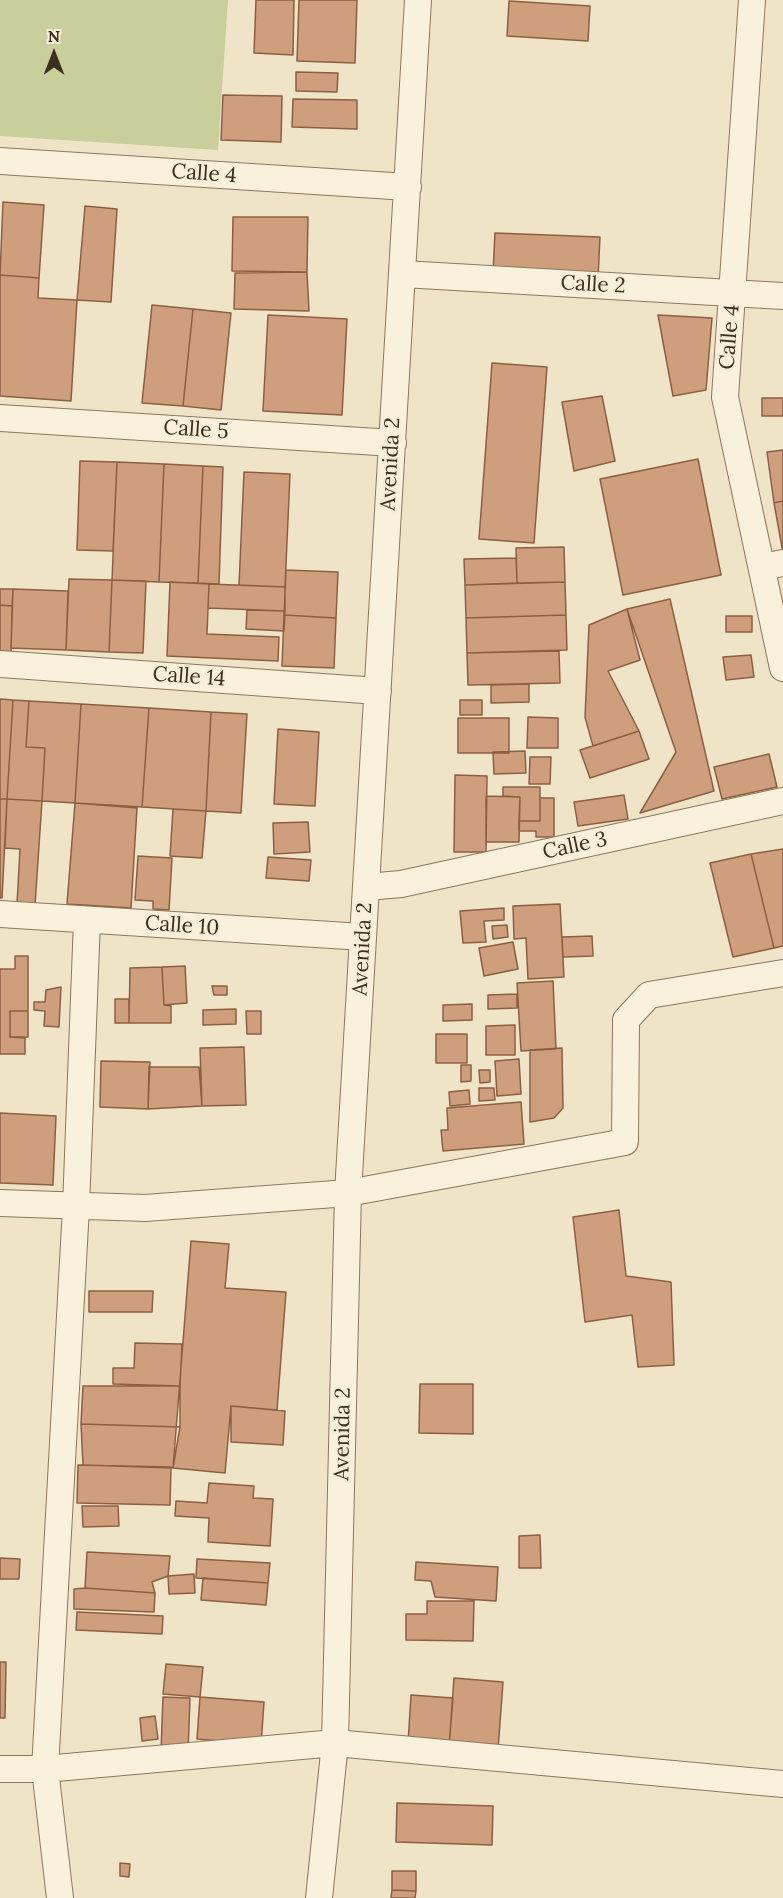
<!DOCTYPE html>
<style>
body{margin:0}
#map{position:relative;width:783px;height:1898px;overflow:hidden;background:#f0e4c8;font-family:Lora,serif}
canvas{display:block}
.north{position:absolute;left:24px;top:24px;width:60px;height:60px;-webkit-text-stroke:4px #f7eed8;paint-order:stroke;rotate:0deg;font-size:16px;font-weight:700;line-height:24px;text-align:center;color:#3d2e20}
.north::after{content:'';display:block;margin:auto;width:21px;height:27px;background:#3d2e20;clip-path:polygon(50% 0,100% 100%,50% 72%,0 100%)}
</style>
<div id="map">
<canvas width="783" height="1898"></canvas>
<div class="north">N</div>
</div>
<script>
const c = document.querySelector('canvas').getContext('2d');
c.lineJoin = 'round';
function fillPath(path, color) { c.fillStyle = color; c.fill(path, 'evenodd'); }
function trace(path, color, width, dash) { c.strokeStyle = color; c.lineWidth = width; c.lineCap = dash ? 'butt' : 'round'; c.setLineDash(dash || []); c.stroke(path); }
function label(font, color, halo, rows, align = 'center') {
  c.font = font + ' Lora,serif'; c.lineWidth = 4.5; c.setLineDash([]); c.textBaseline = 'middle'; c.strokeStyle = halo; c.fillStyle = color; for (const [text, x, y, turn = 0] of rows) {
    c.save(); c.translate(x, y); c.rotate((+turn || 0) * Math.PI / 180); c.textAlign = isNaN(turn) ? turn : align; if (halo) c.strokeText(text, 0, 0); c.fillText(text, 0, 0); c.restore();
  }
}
fillPath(new Path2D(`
 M0,0h228l-10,150 -218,-14z`), '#c9cf9b');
const building = new Path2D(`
 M256,0h38l-1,55 -39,-2z
 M299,0h58l-2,63 -58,-2z
 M509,1l81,5 -2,35 -81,-5z
 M296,72l42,1 -1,19 -41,-1z
 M223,95l59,1 -1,46 -60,-2z
 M293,99l64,1v29l-65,-2z
 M3,202l41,3 -5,73 -39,-3z
 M85,206l32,3 -6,93 -34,-2z
 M233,217h75l-1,55 -75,-1z
 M495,233l105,4 -2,41 -105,-5z
 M307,272l2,39 -75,-2 1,-36z
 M0,275l39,3 -1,20 39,2 -6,101 -71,-5z
 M152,305l41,4 -10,97 -41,-3z
 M193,309l38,4 -10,97 -38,-4z
 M268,315l79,4 -5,96 -79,-4z
 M658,315l54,3 -6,72 -33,6z
 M492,363l55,4 -13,176 -55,-4z
 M602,396l13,65 -41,10 -12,-69z
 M762,398h21v18h-21z
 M783,450v51l-9,2 -7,-51z
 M698,459l23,116 -98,20 -23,-116z
 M80,461l37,1 -4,89 -36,-1z
 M117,462l47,2 -5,118 -47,-2z
 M164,464l39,2 -5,117 -39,-1z
 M203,466l20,1 -4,117 -21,-1z
 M244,472l46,2 -5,113 -46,-2z
 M783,501v52l-9,-50z
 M564,547l1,35 -48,1 -1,-35z
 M516,558l1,25 -52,2 -1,-26z
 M286,570l52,2 -2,46 -52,-3z
 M69,579l43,1 -3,72 -43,-2z
 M112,580l34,1 -3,72 -34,-1z
 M170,582l39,2 -2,50 72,3 -1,24 -111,-5z
 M565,582l1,33 -100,3 -1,-33z
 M209,584l76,3v24l-77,-3z
 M0,589h13l-1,17 -12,-1z
 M13,589l55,2 -2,59 -55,-2z
 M670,599l44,192 -74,22 36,-61 -49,-143z
 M0,605l12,1 -1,47h-11z
 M627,609l13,51 -32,11 31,60 -46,15 -8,-29 4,-92z
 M247,610l38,1 -1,20 -38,-2z
 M284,615l52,3 -2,50 -52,-2z
 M566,615l1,35 -100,3 -1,-35z
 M726,616h26v16h-26z
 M559,651l1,32 -92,2 -1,-32z
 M751,655l3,22 -28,3 -3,-23z
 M529,684v18l-38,1v-18z
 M0,699l13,1 -6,99h-7z
 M13,700l16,1 -3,46 19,1 -3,53 -35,-2z
 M460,700h22v15h-22z
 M29,701l52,3 -6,99 -33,-2 3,-53 -19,-1z
 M81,704l68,4 -7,99 -67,-4z
 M149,708l62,4 -5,99 -64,-4z
 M211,712l36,2 -6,99 -35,-2z
 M528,717l30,1v30h-31z
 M458,718h51v35h-51z
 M278,729l41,3 -4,74 -41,-2z
 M639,731l10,28 -59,19 -10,-28z
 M525,751l1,22 -32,1 -1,-22z
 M769,754l8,33 -55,12 -8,-32z
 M530,757h21l-1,27h-21z
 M455,775l32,1 -1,76h-32z
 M503,787h37v34h-21l1,-24 -17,-1z
 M624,795l4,24 -50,7 -4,-24z
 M486,796l34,1 -1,45h-33z
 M540,798h14v39h-18v-6h-17v-10h21z
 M0,799h7l-5,99h-2z
 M7,799l35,2 -7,104 -18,-1 3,-55 -15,-1z
 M75,803l62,5 -6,100 -64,-4z
 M173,809l33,2 -4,47 -32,-2z
 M308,822l2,30 -36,2 -1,-31z
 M783,849v97l-9,2 -23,-94z
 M751,854l23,94 -41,9 -23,-94z
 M138,856l34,2 -3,52 -16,-1v-8l-18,-1z
 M268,857l43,3 -2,21 -43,-3z
 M560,904l4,73 -36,2 -2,-41 -12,1 -1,-33z
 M504,908v12l-20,1 2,21 -23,1 -3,-32z
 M507,925l1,12 -15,2 -1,-13z
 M592,936l1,20 -30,1 -1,-20z
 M513,942l5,27 -34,7 -5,-28z
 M15,956h13v55h-18v26l15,1v16h-25v-85h15z
 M185,966l2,37 -23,2 -2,-38z
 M162,967l2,38 7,1v17h-42l1,-55z
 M553,981l3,68 -35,2 -4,-68z
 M212,986h15v9h-13z
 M61,987l-2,40 -15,-1 1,-15 -11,-1v-8h11l1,-12z
 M517,994v14l-29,1v-14z
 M115,999h14v24h-14z
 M472,1004v16l-29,1v-16z
 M236,1009v15l-33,1v-15z
 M10,1011h18v26h-18z
 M246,1011h15v23h-14z
 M515,1025v30h-29v-29z
 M436,1034h31v29h-31z
 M244,1047l2,58 -44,1 -2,-58z
 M562,1048l1,60 -9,10 -24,4v-72z
 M519,1059l2,35 -24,2 -2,-35z
 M101,1061l49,1 -2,47 -48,-2z
 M461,1065h10v16l-10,1z
 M149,1067h50l3,39 -54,3z
 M479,1070h11v12l-10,1z
 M479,1088h15l1,12 -16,1z
 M469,1090l1,14 -20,2 -1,-14z
 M521,1102l3,42 -81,7 -2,-21h7l-1,-22z
 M0,1113l56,3 -3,69 -53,-2z
 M619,1210l7,66 45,6 3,83 -36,2 -6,-52 -47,7 -12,-105z
 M191,1241l38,3 -4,44 61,4 -9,118 -46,-4 -6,67 -52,-5z
 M89,1291h64l-1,21h-63z
 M135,1343l47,1 -2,42 -67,-2v-16h21z
 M420,1384h53v50l-54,-1z
 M83,1386h97v41l-99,-3z
 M231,1406l54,5 -2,34 -52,-3z
 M81,1424l99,3 -7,41 -90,-3z
 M78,1465l93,2 -1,38 -93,-2z
 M209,1483l45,3 -1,12 20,1 -3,47 -62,-4 1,-24 -34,-2 1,-15 31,2z
 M82,1506h36l1,20 -36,1z
 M540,1535l1,33h-22v-32z
 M87,1552l83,4 -2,20 -16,6 3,11 -70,-5z
 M0,1558l20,1 -1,20h-19z
 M197,1559l73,4 -2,20 -72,-5z
 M416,1562l82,5 -2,34 -61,-4 -4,-16 -16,-1z
 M194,1574l1,19 -26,1 -1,-18z
 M203,1578l65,5 -2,22 -65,-5z
 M85,1588l70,5 -1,19 -80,-3v-20z
 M427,1601h47l-1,40 -67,-1v-26h21z
 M77,1612l86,4 -1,18 -86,-4z
 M0,1662h6l-1,56h-5z
 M166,1664l37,3 -3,30 -37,-3z
 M454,1678l49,4 -5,68 -49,-3z
 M411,1695l42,3 -4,49 -41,-4z
 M163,1697l27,1 -2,55 -27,-1z
 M200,1697l64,5 -3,43 -64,-6z
 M155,1716l3,23 -16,2 -2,-23z
 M397,1803l96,3 -1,39 -96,-3z
 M120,1863l10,1 -1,13 -9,-1z
 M392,1871h24v20l-24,-1z
 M392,1890l24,1 -1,7h-24z`);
fillPath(building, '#cf9f7d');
trace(building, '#8d5f41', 1.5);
const street = new Path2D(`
 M752,0l-27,397 58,271
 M0,161l408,26
 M403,274l380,22
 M0,418l393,25
 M762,567l21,-4
 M0,664l378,27
 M367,887l34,-3 382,-83
 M0,914l363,23
 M0,1203l145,5 203,-15 277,-51 1,-122 23,-25 134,-22
 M0,1769h45l290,-26 448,41
 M60,1898l-15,-129 31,-562 11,-287
 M319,1898l16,-155 13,-550 70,-1193`);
trace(street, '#8d765c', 28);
trace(street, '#faf1dc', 26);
label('21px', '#3d2e20', '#f7eed8', [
 ["Calle 4",204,174,4],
 ["Calle 2",593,285,3],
 ["Calle 4",730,337,-85],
 ["Calle 5",196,430,4],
 ["Avenida 2",391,464,-87],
 ["Calle 14",189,677,4],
 ["Calle 3",575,846,-12],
 ["Calle 10",182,926,4],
 ["Avenida 2",363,949,-87],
 ["Avenida 2",343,1434,-89]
]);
</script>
